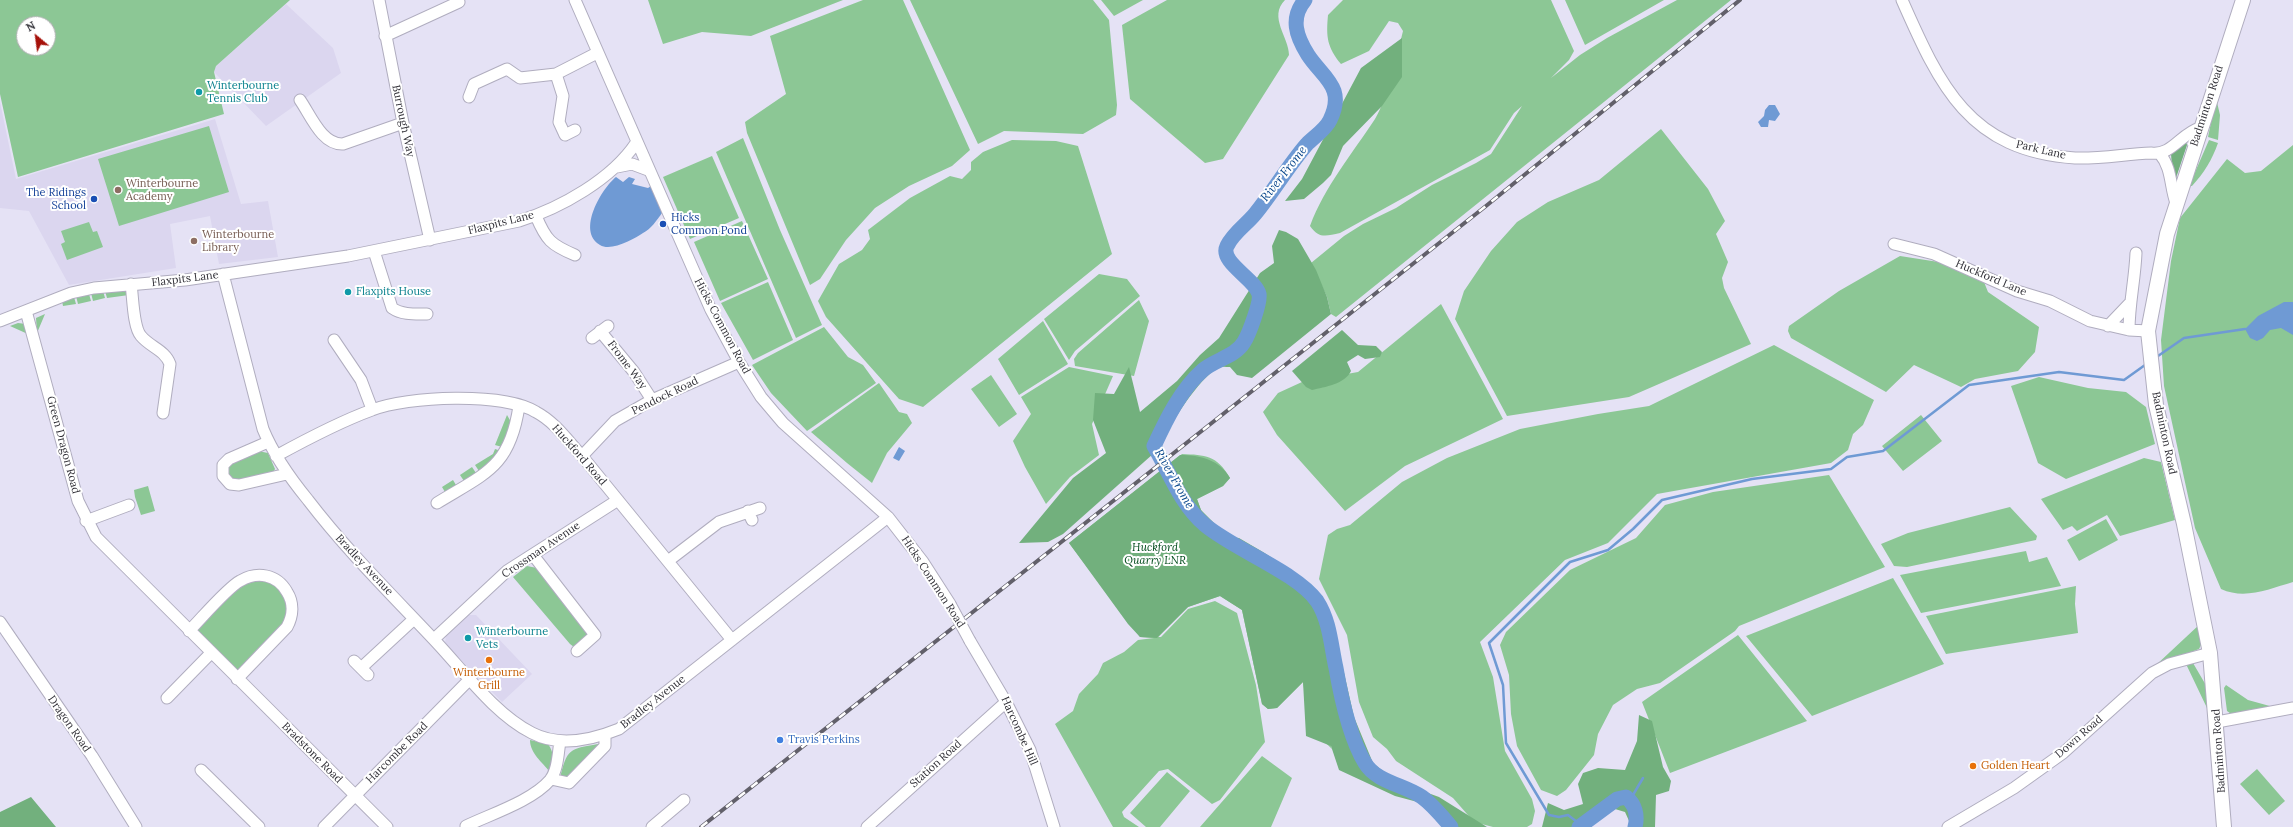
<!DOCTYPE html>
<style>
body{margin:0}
#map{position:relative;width:2293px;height:827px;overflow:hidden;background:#e5e2f5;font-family:Lora,serif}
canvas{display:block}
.north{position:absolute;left:16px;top:16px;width:40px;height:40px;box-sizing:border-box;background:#fff;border:1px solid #adacaf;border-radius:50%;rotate:331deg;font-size:11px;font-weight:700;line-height:16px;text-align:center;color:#313037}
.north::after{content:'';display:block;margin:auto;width:14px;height:18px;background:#a6110a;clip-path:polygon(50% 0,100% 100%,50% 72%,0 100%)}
</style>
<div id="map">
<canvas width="2293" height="827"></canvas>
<div class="north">N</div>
</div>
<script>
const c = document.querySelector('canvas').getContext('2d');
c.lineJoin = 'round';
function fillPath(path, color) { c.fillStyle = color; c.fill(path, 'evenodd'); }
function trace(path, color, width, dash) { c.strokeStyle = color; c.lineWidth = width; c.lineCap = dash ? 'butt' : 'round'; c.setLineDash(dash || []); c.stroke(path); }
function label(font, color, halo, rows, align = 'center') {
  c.font = font + ' Lora,serif'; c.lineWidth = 4; c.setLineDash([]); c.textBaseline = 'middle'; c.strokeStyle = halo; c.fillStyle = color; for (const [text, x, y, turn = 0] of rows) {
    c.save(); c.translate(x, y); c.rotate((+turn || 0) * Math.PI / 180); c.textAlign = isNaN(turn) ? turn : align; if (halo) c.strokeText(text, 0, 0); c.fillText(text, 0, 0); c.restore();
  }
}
fillPath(new Path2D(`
 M286,4l47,44 8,25 -75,53 -52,-54 2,-6z
 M0,102l16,77 199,-60 26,85 27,-3 10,56 -59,7 -9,-48 -40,8 6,44 -107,17 -40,-74 -29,-3z
 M467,615h9l56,59 -30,28 -57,-58 1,-9z`), '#dbd6ef');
fillPath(new Path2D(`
 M0,0h290l-74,66 -2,6 10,42 -206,63 -18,-83zM24,24h24v24h-24z
 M648,0h195l-92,36 -49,-4 -39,12z
 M863,0h40l67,150 -18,16 -43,20 -34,22 -29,32 -26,39 -10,6 -63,-152 -2,-11 41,-28 -16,-58z
 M910,0h183l16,20 8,85 -1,10 -33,19 -79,-3 -26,13z
 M1101,0h42l-29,16z
 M1167,0h118c-17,17 4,37 4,55l-66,104 -18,4 -75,-64 -8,-74z
 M1343,0h208l23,51 -5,9 -18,18 29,-23 27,-17 70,-38h54l-395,317 -5,-3 -4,-17 -16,-34 33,-27 19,-12 33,-16 36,-23 44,-22 15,-9 31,-48 -8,7 -24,37 -150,83c-14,3 -21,6 -30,-7 15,-40 42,-72 65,-107 13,-22 22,-63 28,-88l-5,-8 -9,-2 -20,30 -28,13c-14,-17 -15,-27 -13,-49z
 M1565,0h99l-79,45z
 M2216,98l4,17 -2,25 -10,-3z
 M209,126l20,66 -110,34 -21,-67z
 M1661,129l47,60 17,32 -9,13 12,28 -6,16 2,10 27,56 -122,53 -122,19 -52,-97 9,-28 27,-40 26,-29 31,-20 51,-22z
 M743,138l37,92 42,95 -26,13 -80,-186z
 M1012,140l44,1 22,5 34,108 -189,153 -24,-8 -73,-82 -8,-16 21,-37 23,-14 8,-11 -2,-9 42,-32 40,-22 12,3 9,-9v-8l12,-10z
 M2209,140l9,3c-6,17 -14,30 -26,43h-3z
 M2293,145v437c-24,7 -48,18 -72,7l-26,-61 -31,-142 -3,-46 10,-79 9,-43 47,-59 18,14 16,-2z
 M712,156l27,62 -49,21 -27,-62z
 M742,221l26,58 -48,22 -26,-59z
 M89,222l4,10 4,-1 6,16 -36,13 -6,-16 4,-2 -4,-11z
 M1900,256l45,7 39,19 4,10 51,35 -4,25 -17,19 -43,8 -14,8 -47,-22 -28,27 -95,-54 -3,-7 1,-5 50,-35z
 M1099,274l28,5 13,17 -65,55 -6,9 -25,-41z
 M768,282l25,58 -40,20 -32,-57z
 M125,290l4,5 -22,3 -2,-7z
 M103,291l2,7 -12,3 -2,-8z
 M89,294l2,7 -13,3 -2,-8z
 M74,297l2,7 -13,2 -1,-5z
 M1139,300l10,21 -15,55 -59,-10 -1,-7 4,-6z
 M1441,304l62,115 -98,47 -60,45 -68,-76 -14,-23 15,-19 24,-11 56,-10z
 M45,314l-8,19 -1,-15z
 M1043,321l25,43 -49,31 -21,-36z
 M18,323l8,1 4,11 -20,-9z
 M824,327l24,30 15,8 13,18 -69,48 -36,-38 -19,-28z
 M1774,345l100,55 -11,25 -10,9 -5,16 -17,13 -174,31 -49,49 -43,17 -85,82 13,35 12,74 27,48 3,12 -3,13 -5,3h-34l-19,-5 -21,-24 -57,-37 -9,-12 -14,-12 -14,-35 -12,-67 -28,-56 9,-44 9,-6 13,-4 52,-43 45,-24 73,-29 78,-15 51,-8z
 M1069,367l44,9 -21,48 7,31 -29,22 -24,27 -21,-37 -12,-26 18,-27 -10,-17z
 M991,375l26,39 -18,13 -28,-38z
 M2039,377l49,11 38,4 20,15 9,37 -89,35 -28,-16 -27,-77z
 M879,383l20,29 8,2 5,9 -25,30 -15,30 -25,-20 -36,-31z
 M507,415l4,7 -9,25 -7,-2z
 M1921,415l21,26 -39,30 -21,-25z
 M495,449l6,2 -5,10 -17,10 -4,-6 18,-11z
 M258,451l10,2 7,16 -2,4 -41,8 -5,-6 -1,-8 5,-5z
 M1182,454c23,1 35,1 48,24l-7,8 -26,13 4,11 19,29 50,33 62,177 -18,-17 -5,-13 -6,-37 -26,26 -9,1 -6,-5 -20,-94 -22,-14 -32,11 -30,30h3l27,-28 27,-8 22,12 19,72 9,57 -45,58 -8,4 -44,-35 -9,2 -37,41 2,5 15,10h-26l-58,-103 18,-13 6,-17 19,-20 5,-11 21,-11 14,-12 16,-2 -14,-1 -71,-94z
 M2144,458l17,4 14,58 -55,16 -13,-21 -30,16 -5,-5 -9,4 -22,-31z
 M472,467l4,6 -12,8 -4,-6z
 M1829,475l56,92 -146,59 -4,5 -75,52 -23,6 -24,16 -15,29 -4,21 -28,35 -9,6 -16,-6 -24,-44 -6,-32 -2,-39 -9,-30 6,-13 64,-62 66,-32 29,-33 48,-13z
 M453,480l3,5 -11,7 -3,-5z
 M148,486l7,25 -14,4 -6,-18 -1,-7z
 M2010,507l27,29 -1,4 -129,27 -13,-1 -13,-22 27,-11z
 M2106,519l12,21 -39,21 -12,-21z
 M2026,551l3,11 18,-5 14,29 -140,27 -21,-38z
 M527,566l10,2 49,62 1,5 -11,12h-2l-4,-3 -57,-67z
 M1893,578l51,86 -132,52 -66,-80z
 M260,579c10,2 14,6 21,13 24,23 -24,61 -39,77l-5,1 -40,-39 2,-4 42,-42z
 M2076,586l-1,18 3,29 -132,21 -20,-38z
 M2200,624l3,17 -4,8 -44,17z
 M1738,635l69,86 -137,52 -28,-71z
 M2193,663l14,24v21l-21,-44z
 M2226,685l22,15 29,8 -43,8 -7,-5 -3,-23z
 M530,740l18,4c7,10 5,17 2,28 -8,-10 -20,-19 -20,-32z
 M598,744l3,1 -30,32 -11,1c7,-29 9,-29 38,-34z
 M1262,756l30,22 -21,49h-71z
 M2257,769l28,32 -16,14 -29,-31z
 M1167,772l23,19 -30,36h-14l-16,-14z`), '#8cc795');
fillPath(new Path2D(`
 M1402,38v39l-20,29 -39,40 -12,29 -8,8 -19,16 -19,2 17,-22 59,-111z
 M2186,141l1,4 -11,33 -3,1 -2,-25z
 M1279,230l7,2 12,7 18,31 11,27 4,17 -79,64 -15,-3 -7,-8c-4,0 -9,-1 -12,1 -18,9 -51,59 -56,78l-99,88 -15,8 -29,1 54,-65 33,-25 -13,-33 2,-27 19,1 15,-27 11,45 37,-31 23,-26 19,-17 41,-65 14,-10 -2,-17z
 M1342,330l16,15 18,1 6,6 -2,5 -15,2 -7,-4 -11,7 4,9c-6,13 -26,16 -39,19l-6,-3 -14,-16z
 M1180,455c20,0 40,5 50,23l-7,8 -26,13 4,11 27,27 11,1 24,14 26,17 32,27 10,19 23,102 19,46 22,18 44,16 48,30h-38l-24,-23 -30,-8 -56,-26 -8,-24 -25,-10 -3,-54 -26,26 -9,1 -6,-5 -20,-94 -22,-14 -32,11 -31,31 -17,-1 -12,-13 -59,-81z
 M1639,715l13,6 11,46 8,14 -2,10 -13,4 -1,32h-27l2,-4 -5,-11 -10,-3 -23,15 -9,-7 -11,10h-30l6,-24 16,7 19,-6 -5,-20 5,-11 15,-5 27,2 12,-29z
 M31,797l25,30h-56v-15z`), '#72b07d');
fillPath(new Path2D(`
 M1769,105h6l5,9 -5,7 -6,-1 -1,7h-7l-3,-5 6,-6 1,-6z
 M616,177l7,5 6,-5 6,2 -3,5 16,4 3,-2 11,27c-5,7 -11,16 -19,20 -9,6 -32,19 -43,12 -24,-14 2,-57 16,-68z
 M2284,302h9v33l-12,-7 -11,2 -7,8 -6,3 -7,-3 -5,-9 13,-13z
 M899,447l6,4 -6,10 -6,-3z`), '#6f9ad4');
trace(new Path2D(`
 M2158,356l26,-18 61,-9
 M1630,800l13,-22
 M1581,825l-13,-10 -9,2 -10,-2 -43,-72 -3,-58 -14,-42 81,-81 38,-12 25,-21 29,-29 90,-21 79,-10 16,-12 36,-6 86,-66 90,-13 65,8 21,-15`), '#6f9ad4', 2.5);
trace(new Path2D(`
 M1305,0c-15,18 -9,36 3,55 15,23 38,32 22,65 -4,9 -16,17 -23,24 -19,22 -34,48 -52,70 -9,11 -22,19 -28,32 -8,16 28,33 32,48 2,8 -10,40 -15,48 -9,15 -28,17 -41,28 -22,19 -37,50 -49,76 15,26 27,59 51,79 30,25 91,47 112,76 13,20 14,45 19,67 5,29 14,70 29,95 11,19 40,22 57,34 11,8 20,19 29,30
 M1579,827l38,-28 9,-2c9,7 12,18 9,30`), '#6f9ad4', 15);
const minor = new Path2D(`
 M379,0l24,123 27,117
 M575,0l136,310 28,52 22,35 22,26 105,94 35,45 27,42
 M1902,0c38,86 67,151 173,158 25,1 51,-4 76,-5 21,3 30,-20 49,-25
 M385,36l74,-34
 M556,74l7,22 -4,26 6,13 10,-5
 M469,97l5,-13 33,-15 13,9 36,-4 41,-21
 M300,100c11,16 22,45 43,44l60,-21
 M2160,154c12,14 10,33 16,49
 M617,167l15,-3 16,6
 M536,216c10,24 15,29 39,39
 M1894,244l40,10 83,37 33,10 40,20 39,9 19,1
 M374,251l18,57c10,7 23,6 35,6
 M223,274l40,155c11,27 27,49 45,71 39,51 86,97 130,144 27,29 58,71 94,89 27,14 60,7 87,-4l269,-212
 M131,284c2,13 2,43 10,52 9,11 24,14 29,28l-7,49
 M26,311l52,190 18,36 291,290
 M0,321l71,-28 23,-5 91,-8 163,-24 171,-35c42,-13 93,-42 117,-78
 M2108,326l21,-22
 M2129,330c0,-26 6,-51 7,-77
 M600,331l34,41 18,28
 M592,338l16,-12
 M334,340l27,40 11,29
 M268,442l-39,17 -6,6v11l7,8 9,1 48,-11
 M276,456c31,-17 63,-34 96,-46 35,-14 132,-18 164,2 19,10 32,29 46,44l150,184
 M582,456l33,-35 37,-21 87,-38
 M437,503c49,-30 73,-36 82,-97
 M748,511l4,9
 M86,521l43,-16
 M533,555l62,80 -18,16
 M668,561l51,-39 41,-14
 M0,622l92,134 44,71
 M189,631c12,-12 38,-43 51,-50 17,-10 37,-7 47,11 7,11 6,24 0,35l-50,52
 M434,639l73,-68 111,-71
 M970,641l36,61 24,48 24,77
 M354,661l14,14
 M361,668l53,-49
 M167,698l44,-45
 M2217,722l76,-14
 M201,770l58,57
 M551,779l18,4 36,-37v-11
 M466,826c25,-12 66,-25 84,-46 8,-10 8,-27 10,-39
 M324,827l147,-149
 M652,827l32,-27
 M867,827l139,-125
 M1948,827l66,-39 49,-35 89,-80 17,-9 41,-11`);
const major = new Path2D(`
 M2224,827l-14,-174 -26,-129 -28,-119 -8,-74 19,-97 76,-234`);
trace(minor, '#b0adbf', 13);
trace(major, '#b0adbf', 16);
trace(minor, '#fff', 11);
trace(major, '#fff', 14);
const rail = new Path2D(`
 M701,827l785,-621 254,-206`);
trace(rail, '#62606a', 4);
trace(rail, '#fff', 2.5, [8]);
const minorBridge = new Path2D(`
 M950,604l20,37`);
trace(minorBridge, '#b0adbf', 13, []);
trace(minorBridge, '#fff', 11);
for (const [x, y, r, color] of [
 [199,92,4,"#0f9aa8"],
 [118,190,4,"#8d6e63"],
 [94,199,4,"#1a4fb4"],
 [663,224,4,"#1a4fb4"],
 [194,241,4,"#8d6e63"],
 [348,292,4,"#0f9aa8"],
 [468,638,4,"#0f9aa8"],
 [489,660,4,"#e8710a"],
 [780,740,4,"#3f7fe0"],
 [1973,766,4,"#e8710a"]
]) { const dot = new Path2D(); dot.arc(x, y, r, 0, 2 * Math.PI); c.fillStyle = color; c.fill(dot); trace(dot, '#fff', 1.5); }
label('11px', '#0d838f', '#fff', [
 ["Winterbourne",207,86],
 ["Tennis Club",207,99],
 ["Flaxpits House",356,292],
 ["Winterbourne",476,632],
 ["Vets",476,645]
], 'left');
label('11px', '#313037', '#fff', [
 ["Badminton Road",2207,106,-72],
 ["Burrough Way",403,121,78],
 ["Park Lane",2041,150,13],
 ["Flaxpits Lane",501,223,-14],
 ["Huckford Lane",1991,278,23],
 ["Flaxpits Lane",185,279,-7],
 ["Hicks Common Road",722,326,62],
 ["Frome Way",627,365,53],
 ["Pendock Road",665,396,-26],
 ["Badminton Road",2164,433,78],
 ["Green Dragon Road",63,445,75],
 ["Huckford Road",579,455,49],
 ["Crossman Avenue",541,550,-34],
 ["Bradley Avenue",364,565,47],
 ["Hicks Common Road",933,582,57],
 ["Bradley Avenue",653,702,-38],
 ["Dragon Road",69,724,55],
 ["Harcombe Hill",1019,731,66],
 ["Down Road",2079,737,-41],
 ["Badminton Road",2219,751,-94],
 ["Bradstone Road",312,753,45],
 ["Harcombe Road",397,753,-45],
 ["Station Road",936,764,-42]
]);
label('11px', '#785e54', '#fff', [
 ["Winterbourne",126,184],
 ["Academy",126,197],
 ["Winterbourne",202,235],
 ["Library",202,248]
], 'left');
label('11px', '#164399', '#fff', [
 ["The Ridings",86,193],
 ["School",86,206],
 ["Hicks",671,218,"left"],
 ["Common Pond",671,231,"left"]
], 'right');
label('italic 11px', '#004b1b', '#fff', [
 ["Huckford",1155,548],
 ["Quarry LNR",1155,561]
]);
label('11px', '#c56008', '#fff', [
 ["Winterbourne",489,673],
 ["Grill",489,686],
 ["Golden Heart",1981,766,"left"]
]);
label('11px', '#366cbe', '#fff', [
 ["Travis Perkins",788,740]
], 'left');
label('italic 12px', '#08468b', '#fff', [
 ["River Frome",1284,174,-52],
 ["River Frome",1174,479,60]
]);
</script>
